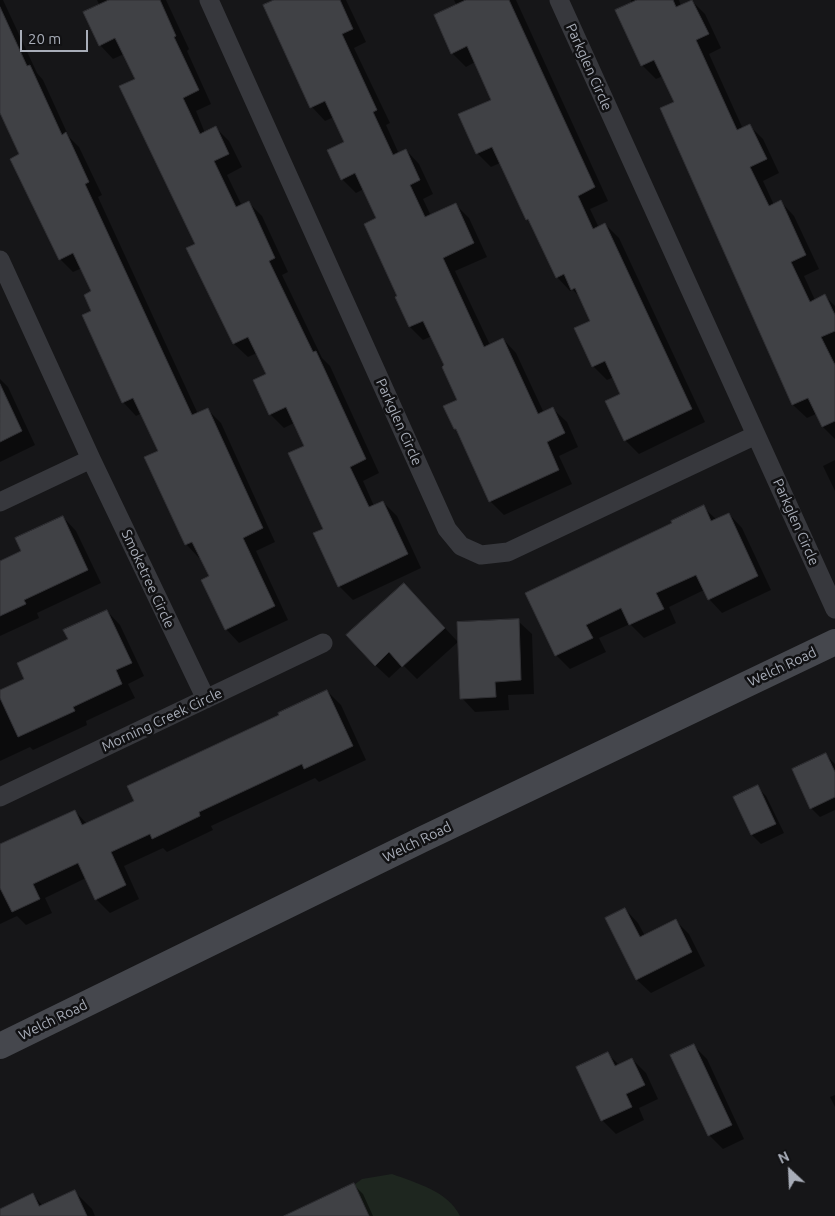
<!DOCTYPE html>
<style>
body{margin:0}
#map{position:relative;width:835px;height:1216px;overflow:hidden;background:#161618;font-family:Ubuntu,sans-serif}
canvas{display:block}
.north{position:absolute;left:765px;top:1146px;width:50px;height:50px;-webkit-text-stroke:4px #111113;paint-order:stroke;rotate:335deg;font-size:14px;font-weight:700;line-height:20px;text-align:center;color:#a8adb8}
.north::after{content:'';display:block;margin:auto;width:18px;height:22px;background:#a8adb8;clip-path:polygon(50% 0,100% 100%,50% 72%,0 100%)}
.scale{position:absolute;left:20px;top:30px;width:68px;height:22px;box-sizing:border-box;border:2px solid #a8adb8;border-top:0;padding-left:6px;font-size:15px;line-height:18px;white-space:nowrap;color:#a8adb8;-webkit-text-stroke:4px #111113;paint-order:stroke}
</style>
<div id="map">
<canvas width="835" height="1216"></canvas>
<div class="north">N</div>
<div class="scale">20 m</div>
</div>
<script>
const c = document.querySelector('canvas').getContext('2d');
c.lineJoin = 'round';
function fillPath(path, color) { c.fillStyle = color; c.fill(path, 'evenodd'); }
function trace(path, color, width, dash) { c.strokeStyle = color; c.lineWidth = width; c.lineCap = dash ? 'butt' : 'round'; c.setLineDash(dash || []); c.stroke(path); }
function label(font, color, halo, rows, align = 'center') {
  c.font = font + ' Ubuntu,sans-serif'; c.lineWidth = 5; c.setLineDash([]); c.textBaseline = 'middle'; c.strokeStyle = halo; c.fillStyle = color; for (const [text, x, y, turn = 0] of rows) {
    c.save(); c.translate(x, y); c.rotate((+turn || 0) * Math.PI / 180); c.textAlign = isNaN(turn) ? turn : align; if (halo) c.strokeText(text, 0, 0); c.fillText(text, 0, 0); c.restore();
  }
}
fillPath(new Path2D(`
 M392,1174c24,9 56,17 68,42h-136l3,-11 35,-26z`), '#1e261f');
fillPath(new Path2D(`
 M0,0h3l34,73 6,7 26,57 10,10 23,48 -4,2 100,217 10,-4 13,13 54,119 -19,9 32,69 -49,23 -13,-14 -15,-53 -10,-19 -2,1 -13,-14 -26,-92 -18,-39 -6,3 -13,-14 -30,-91v-19l-11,-24 -9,4 -13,-13 -40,-104 -20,-45z
 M97,0h69l23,49 -2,2 24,53 -15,7 9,22 11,-5 13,13 13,26 -15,8 15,31 7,-3 13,13 26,56 -6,3 40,83 8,8 49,107 -16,8 11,25 9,-4 14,14 24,52 -68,32 -14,-14 -34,-140 -11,-23 -10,5 -14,-14 -3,-39 -10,-22 -9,4 -14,-13 -23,-50 -15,-49 -60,-166 -12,-25 -11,5 -13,-14v-39z
 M277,0h69l20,42 -12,6 36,75 -4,2 13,29 7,-4 13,14 14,30 -10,5 8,17 24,-12 14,14 18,39 -32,14 35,74 13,-6 13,14 28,60 9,-4 14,13 11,25 -19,9 13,28 -68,31 -14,-14 -32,-70 -3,-3 4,-28 -13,-34 -14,-30 -9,4 -13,-13 -14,-29 3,-1 -21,-78 -14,-30 -8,4 -14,-14 4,-36 -12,-26 -9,4 -13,-14 -48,-101z
 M454,0h62l92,201 -18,8 9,19 6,-4 14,14 86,184 -66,32 -14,-14 -3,-46 -8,-17 -7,3 -14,-14 -1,-44 -11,-24 -8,-8 -3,1 -13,-14 -26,-53 -4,-5 -27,-56 -9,4 -14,-14 16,-53 -18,-38 -9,5 -14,-14 5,-47z
 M631,0h48l2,6 11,-5 13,13 16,34 -12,6 34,75 7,-3 13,13 16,34 -16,8 11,24 7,-3 13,14 25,53 -15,7 11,24 10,-4 10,10v133l-12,-12 -7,-13 -9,4 -14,-13 -132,-296 14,-6 -12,-27 -7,3 -14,-14z
 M0,379l8,8 27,58 -35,17z
 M835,460v31l-12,-25z
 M703,507l14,13 12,-6 13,14 29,62 -49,23 -13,-14 -5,-9 -35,17 7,16 -32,15 -14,-14 -31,14 7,14 -36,17 -14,-14 117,-131z
 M63,517l13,14 25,52 -64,30 2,5 -39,18v-74l22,-10z
 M417,598l41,44 -41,37 -14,-14 -14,13 -14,-13z
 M107,611l13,14 24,51 -16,8 7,14 -49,23 1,4 -54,25 -3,-3 -30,14v-70l26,-12 43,-39z
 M518,621l14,13 2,60 -26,1 1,15 -34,2 -13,-14z
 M327,691l14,14 25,55 -47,22 -4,-4 -104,48 2,4 -46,22 -4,-4 -39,18 15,33 -29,14 -14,-14 -10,-21 -41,20 7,15 -26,12 -9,-9 -17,8v-78l75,-35 12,13 49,-23 145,-85z
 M826,755l9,9v46l-15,7 -9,-9z
 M757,787l9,9 18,37 -23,11 -9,-9z
 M625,909l13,14 7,13 31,-15 13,13 16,32 -54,27 -14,-13 -30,-62z
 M693,1045l14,14 37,80 -21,10 -14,-14z
 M608,1054l11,11 13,-6 14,14 12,26 -19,9 5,12 -28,14 -14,-14z
 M835,1095v12l-5,-10z
 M354,1185l9,9 10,22h-67z
 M74,1191l18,18 3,7h-81l19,-21 10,11z`), '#0007');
const building = new Path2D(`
 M109,0h51l16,36 -2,1 25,53 -16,8 17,36 16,-8 13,28 -15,7 22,46 13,-6 26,57 -6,3 44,91 3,-1 50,108 -16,8 19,40 14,-6 25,53 -70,33 -25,-54 10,-4 -35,-76 16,-7 -18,-39 -17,8 -16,-35 13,-6 -18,-37 -15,7 -47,-96 9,-4 -76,-158 16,-7 -20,-41 -16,8 -16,-34z
 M274,0h66l13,29 -11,5 35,76 -4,2 20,43 13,-6 14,31 -10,5 15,32 31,-14 18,40 -31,15 41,89 19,-9 35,76 15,-7 12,26 -18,9 12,28 -70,32 -33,-73h-2l-11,-23 14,-6 -15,-33 2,-2 -21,-44 -14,6 -14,-30 2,-1 -33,-72 12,-6 -21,-45 -14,7 -14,-30 17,-8 -19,-41 -15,7 -47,-103z
 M466,0h43l86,187 -17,9 15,33 12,-6 87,186 -68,32 -19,-40 15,-7 -15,-33 -13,6 -18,-39 16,-7 -15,-33 -4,2 -7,-16 -8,4 -28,-59 -2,1 -34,-73 -16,7 -18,-40 33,-14 -24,-54 -16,8 -17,-39z
 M637,0h36l3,7 16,-7 17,34 -13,6 41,90 13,-6 17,35 -17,8 19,39 12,-6 25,55 -15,7 19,40 15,-8 10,21v16l-14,6 14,28v56l-13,6 -14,-29 -16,7 -132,-297 14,-6 -20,-42 -13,6 -26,-56z
 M0,7l27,59 3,-1 32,70 4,-3 23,50 -4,2 107,231 16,-7 55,120 -20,10 32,68 -50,24 -24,-50 8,-4 -17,-34 -7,3 -41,-88 14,-6 -25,-53 -11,5 -40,-88 9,-4 -7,-16 7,-4 -18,-38 -14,7 -49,-101 9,-5 -19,-41z
 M0,384l22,47 -22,11z
 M704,505l7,16 18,-8 29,63 -50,24 -12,-25 -40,18 8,16 -35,16 -8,-17 -35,17 7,13 -38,18 -30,-63 147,-70 -1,-2z
 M63,516l25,54 -64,30 2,4 -26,12v-55l21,-10 -6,-13z
 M404,583l41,45 -43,39 -13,-15 -14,14 -29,-31z
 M107,610l25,53 -16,7 6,14 -49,23 2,4 -57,26 -18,-39v-8l24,-11 -7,-16 51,-24 -5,-9z
 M519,619l2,61 -26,2 1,15 -36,2 -3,-77z
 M327,690l26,56 -49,23 -2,-5 -103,48 1,4 -48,23 -2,-5 -39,18 15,33 -31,15 -17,-37 -45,21 7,15 -28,13 -12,-24v-44l75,-34 7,15 52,-24 -7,-15 152,-71 -1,-2z
 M826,753l9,19v25l-25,12 -18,-40z
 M758,785l18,39 -25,11 -18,-38z
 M625,908l15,29 36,-18 16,33 -56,28 -31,-62z
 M694,1044l38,81 -24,11 -38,-81z
 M608,1052l7,14 17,-8 13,27 -19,9 6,13 -31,14 -25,-54z
 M354,1183l15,33h-85z
 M75,1190l12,26h-87v-7l33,-16 6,13z`);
fillPath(building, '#404145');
trace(building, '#303034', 1);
trace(new Path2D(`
 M209,0l238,529 14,17 20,9 27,-3 248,-117
 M559,0l276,609
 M0,260l91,199 115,240
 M0,502l91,-43
 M0,797l323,-154`), '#37383d', 19);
trace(new Path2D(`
 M0,1046l423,-207 412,-197`), '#45474d', 26);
label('14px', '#a8adb8', '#111113', [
 ["Parkglen Circle",589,67,66],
 ["Parkglen Circle",399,422,66],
 ["Parkglen Circle",796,522,66],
 ["Smoketree Circle",148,579,65],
 ["Welch Road",782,667,-25],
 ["Morning Creek Circle",162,720,-25],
 ["Welch Road",417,842,-26],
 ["Welch Road",53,1020,-26]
]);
</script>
